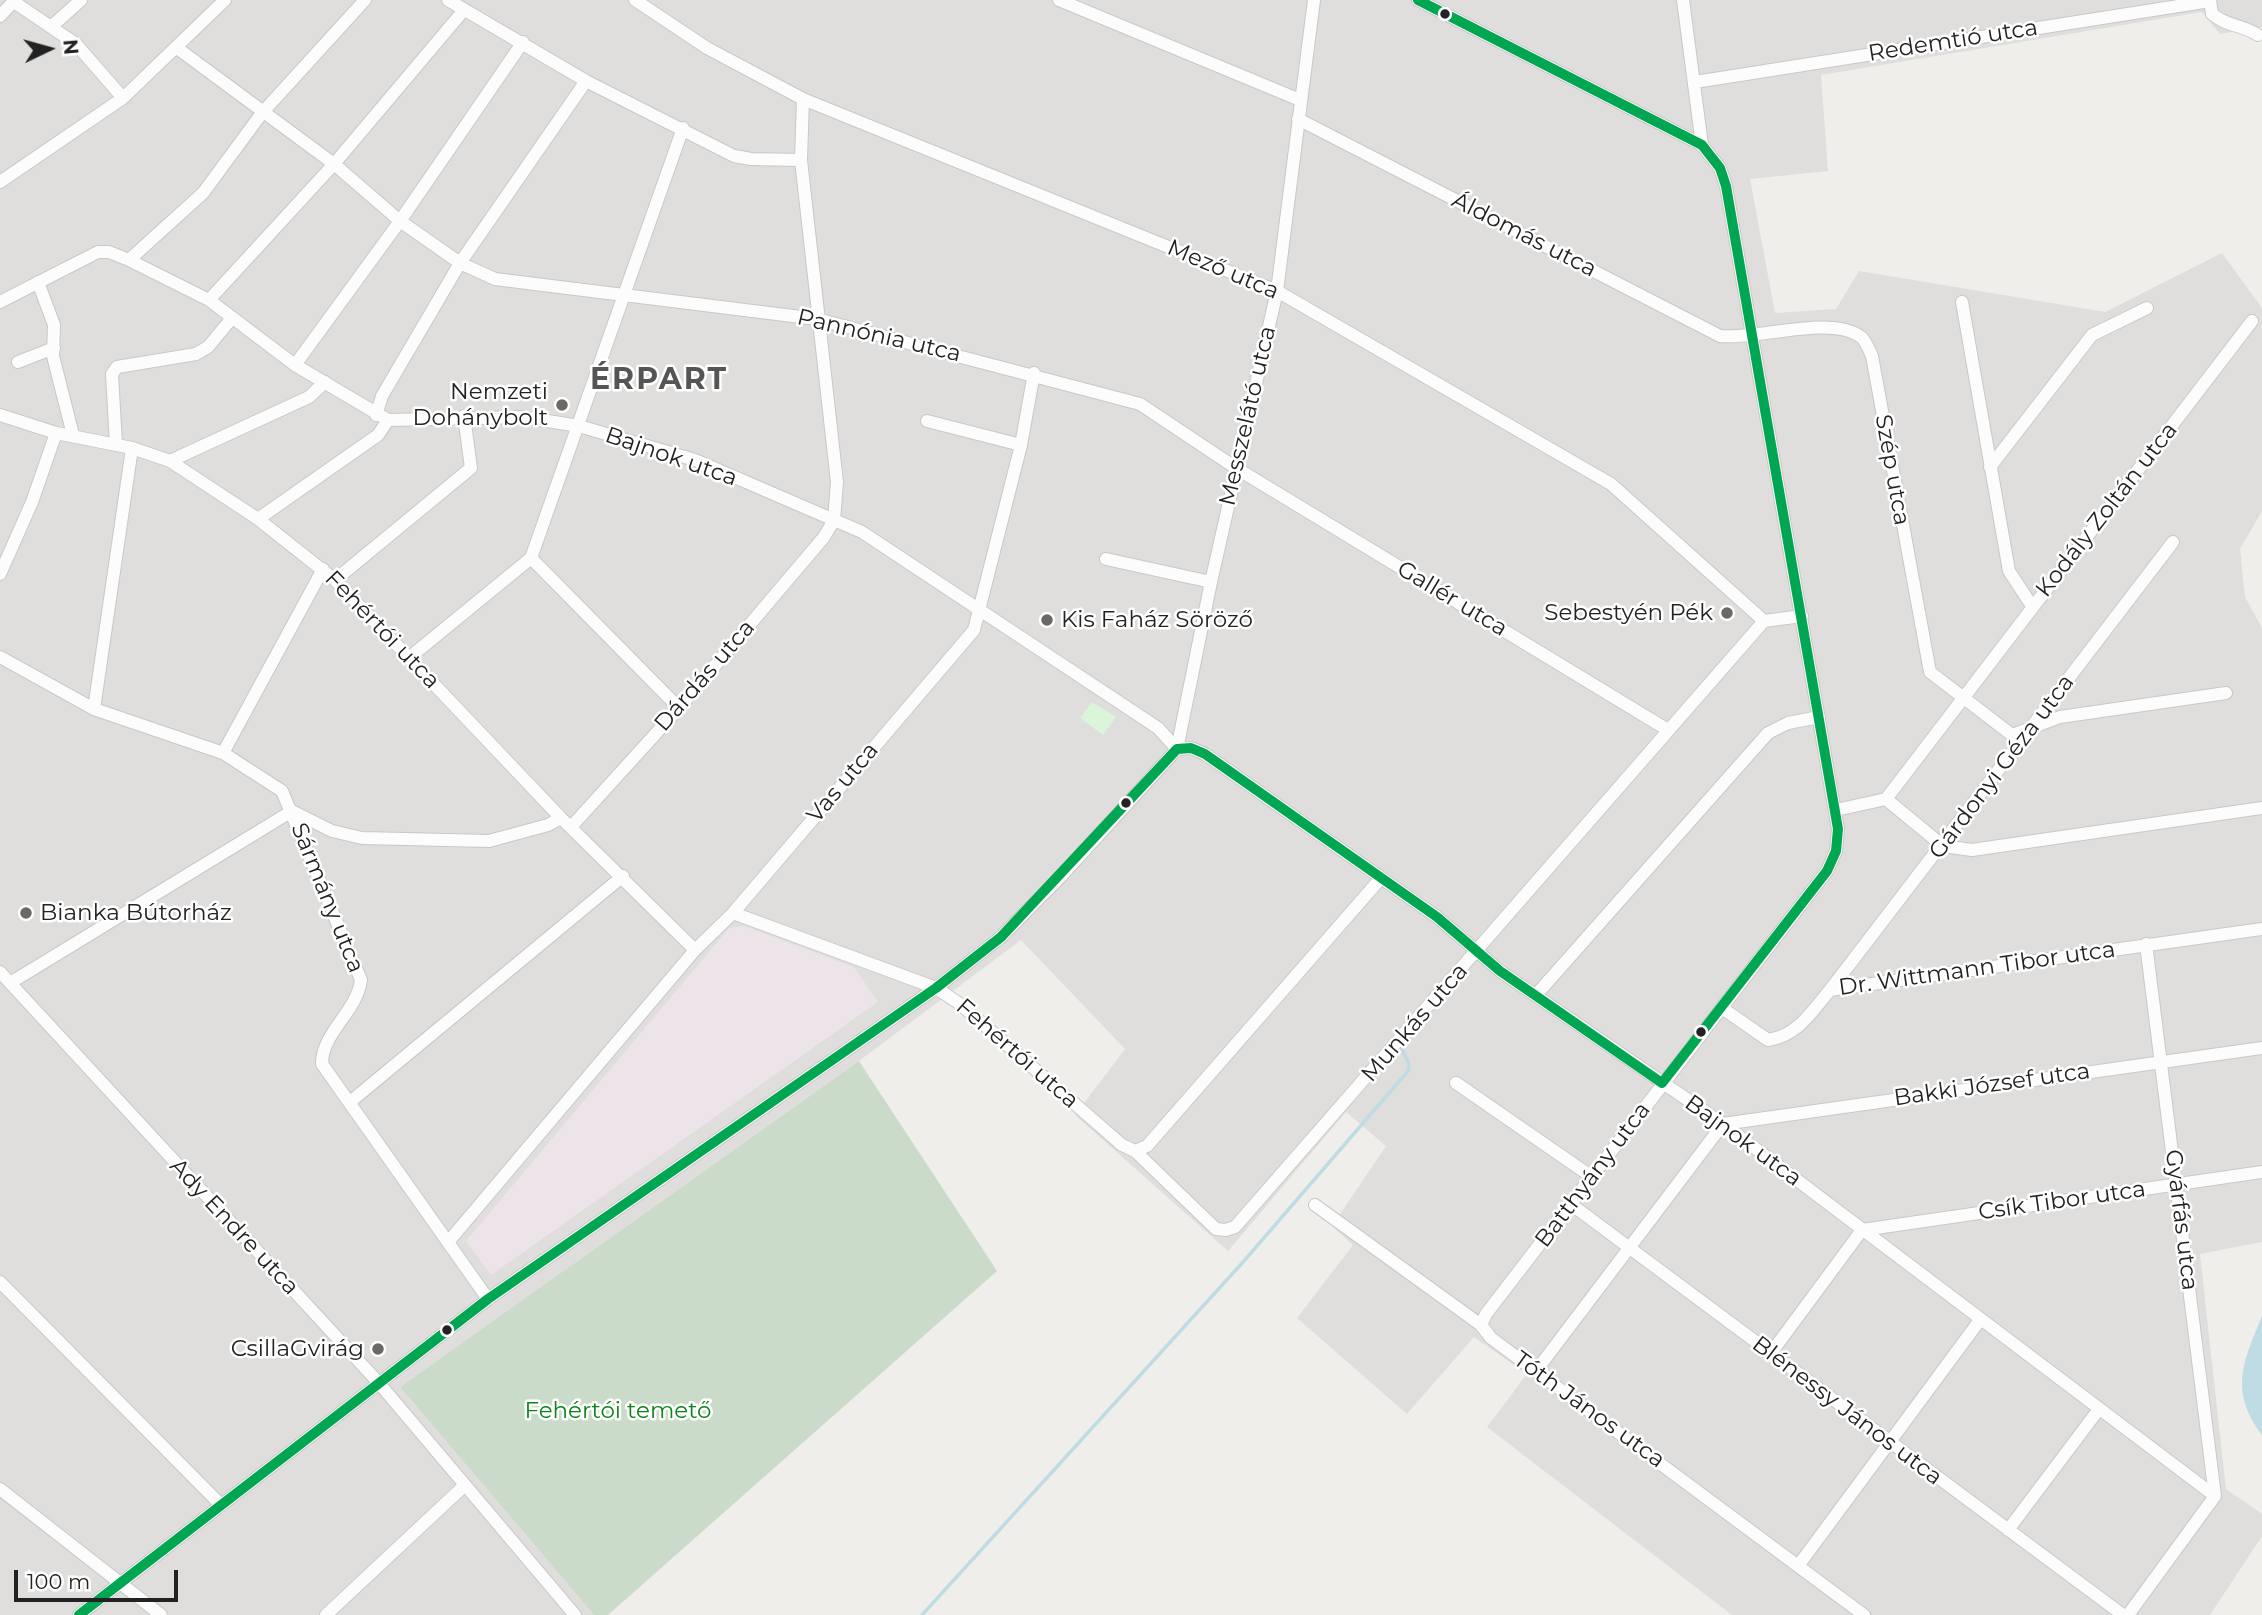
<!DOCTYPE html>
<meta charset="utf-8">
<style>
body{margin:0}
#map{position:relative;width:2262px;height:1615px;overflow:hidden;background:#f0eeeb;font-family:Montserrat,sans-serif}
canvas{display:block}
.north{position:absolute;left:14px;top:14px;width:70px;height:70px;-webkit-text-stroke:5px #fff;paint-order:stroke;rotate:85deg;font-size:19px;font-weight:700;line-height:28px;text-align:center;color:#222}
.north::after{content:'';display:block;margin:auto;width:24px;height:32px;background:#222;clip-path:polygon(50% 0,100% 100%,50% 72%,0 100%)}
.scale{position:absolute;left:14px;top:1570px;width:164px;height:32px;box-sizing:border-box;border:4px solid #222;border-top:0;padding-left:9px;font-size:21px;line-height:24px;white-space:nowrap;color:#222;-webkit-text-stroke:5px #fff;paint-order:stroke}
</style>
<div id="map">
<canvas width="2262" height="1615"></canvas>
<div class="north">N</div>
<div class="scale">100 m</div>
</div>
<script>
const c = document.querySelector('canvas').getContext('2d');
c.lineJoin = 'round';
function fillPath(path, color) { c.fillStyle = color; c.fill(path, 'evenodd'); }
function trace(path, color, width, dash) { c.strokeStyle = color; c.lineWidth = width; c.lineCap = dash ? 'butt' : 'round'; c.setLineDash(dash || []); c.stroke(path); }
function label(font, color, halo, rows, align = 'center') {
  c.font = font + ' Montserrat,sans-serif'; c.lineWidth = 5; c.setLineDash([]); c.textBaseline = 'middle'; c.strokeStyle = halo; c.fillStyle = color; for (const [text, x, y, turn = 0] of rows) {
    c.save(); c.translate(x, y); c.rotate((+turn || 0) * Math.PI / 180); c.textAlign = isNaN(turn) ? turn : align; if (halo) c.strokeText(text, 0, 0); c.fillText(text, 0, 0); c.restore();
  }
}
fillPath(new Path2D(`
 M0,0h2262v27l-42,7 -18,-22 -381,63 7,96 -78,8 25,134 61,-4 23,-38 246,41 117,-59 40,55v203l-22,38 5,48 17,31v614l-62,12 26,235 36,25v22l-52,79h-478l-245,-188 40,-53 -53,-37 -67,77 -110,-96 56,-73 -21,-19 54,-80 -40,-34 -118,139 -153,-136 50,-66 -104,-109 -162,121 -459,326 194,228h-594z`), '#dfdedc');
fillPath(new Path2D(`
 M744,926l110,41 24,35 -387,273 -25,-34 263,-313z`), '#ede4e9');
fillPath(new Path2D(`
 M859,1061l138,210 -389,344h-14l-194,-228z`), '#cadbca');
fillPath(new Path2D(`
 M1092,702l24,15 -13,18 -23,-17z`), '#daf5da');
fillPath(new Path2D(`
 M536,1270l6,8 -145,105 -6,-6 36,-29 -9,-13 55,-41 10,12z`), '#e0dfde');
fillPath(new Path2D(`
 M2262,1316v119c-33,-44 -19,-73 0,-119z`), '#bfdbe3');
trace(new Path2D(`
 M922,1615l322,-354 164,-190 1,-7 -9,-19`), '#bfdbe3', 3.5);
const street = new Path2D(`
 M448,0l138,81 148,75 17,3 50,1
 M635,0l72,48 96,51 474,192 334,193 153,137
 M1059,0l241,100
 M1418,0l284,145 18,23 6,18 112,643 -2,22 -9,20 -341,443 -5,11
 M1683,0l19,145
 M2210,0l2,14c14,12 31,11 46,21
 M14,2l62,42 47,54
 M0,16l15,-16
 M52,26l29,-26
 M177,48l157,116 66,57 60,42 35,16 322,40 323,85 96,64 432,262
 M1695,82l515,-81
 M1298,119l422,217c37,4 111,-22 141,1 5,4 8,13 11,19l58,316 82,63 48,-18 166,-24
 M0,182l123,-84 102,-98
 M129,260l74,-67 59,-80 103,-113
 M38,282l16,43 -1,31 20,79
 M209,300l125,-136 130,-154
 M0,302l98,-50h11l20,8 80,40 86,65 93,55 134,-3 57,9 116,34 167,72 296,196 19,21
 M1962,302l47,269 23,35
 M18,362l36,-14
 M295,365l105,-144 123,-179
 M0,415l56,18 76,15 38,13 88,58 77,61 226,238 134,132
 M376,415l6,-19 78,-133 126,-182
 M927,421l94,24
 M116,445l-4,-71 5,-7 79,-13 12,-7 24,-29
 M170,461l139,-64 16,-15
 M1990,467l102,-132 55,-27
 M258,519l120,-84 10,-15
 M531,558l148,150
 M0,574l32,-72 24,-69
 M335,580l136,-112 -7,-52
 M1211,582l66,-291 37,-291
 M0,657l94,52 129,44 59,38 79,189c-4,32 -39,52 -39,84l166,235
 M410,657l121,-99 152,-430
 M94,709l38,-261
 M1177,749l14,-1 14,6 232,163 63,54 223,153 492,372
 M223,753l100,-184
 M1886,799l366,-478
 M1836,810l50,-11 57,47 29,4 290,-42
 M571,827l108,-119 145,-171 10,-17 3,-38 -36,-322 2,-61
 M733,913l203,75 24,16 162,141 13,6 81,78 10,1 9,-3 529,-606 38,-5
 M2146,944l69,552
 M0,972l378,410 197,233
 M10,983l282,-172 40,20 30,7 127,3 59,-16 13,-7
 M1830,990l343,-448
 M1536,995l232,-262 20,-10 31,-6
 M1722,1008l46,32c30,-4 44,-29 62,-50l432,-61
 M1456,1083l136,94
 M350,1102l273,-226
 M1135,1151l12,-5 234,-268
 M1315,1205l166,120 10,13 373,277
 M1572,1205l551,410
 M448,1242l247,-292 38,-37 241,-283 47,-185 13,-72
 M0,1282l221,223
 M1771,1353l91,-123 400,-58
 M1536,1371l187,-247 539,-76
 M0,1489l161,126
 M2008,1530l91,-121
 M1798,1566l182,-246
 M79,1615l409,-316 448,-311 65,-51 63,-64 113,-124 34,-167 -105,-23
 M326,1615l138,-129
 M2128,1615l87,-119`);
trace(street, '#c9c8c7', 14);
trace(street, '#fdfcfc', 12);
trace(new Path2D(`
 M1418,0l284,145 18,23 6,18 112,643 -2,22 -9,20 -165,212
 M1177,749l14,-1 14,6 232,163 63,54 162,112
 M79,1615l409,-316 448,-311 65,-51 176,-188`), '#00a651', 10);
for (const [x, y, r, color] of [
 [1445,14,6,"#222"],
 [562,405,7,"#6a6968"],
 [1727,613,7,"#6a6968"],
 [1047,620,7,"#6a6968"],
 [1126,803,6,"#222"],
 [26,913,7,"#6a6968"],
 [1701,1032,6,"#222"],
 [447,1330,6,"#222"],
 [378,1349,7,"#6a6968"]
]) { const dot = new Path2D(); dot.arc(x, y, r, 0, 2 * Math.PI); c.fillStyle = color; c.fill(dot); trace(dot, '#fff', 2.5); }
label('23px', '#222', '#fff', [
 ["Redemtió utca",1953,41,-9],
 ["Áldomás utca",1524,235,27],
 ["Mező utca",1223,270,23],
 ["Pannónia utca",879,336,13],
 ["Messzelátó utca",1248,416,-77],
 ["Bajnok utca",671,457,19],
 ["Szép utca",1892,470,80],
 ["Kodály Zoltán utca",2107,510,-52],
 ["Gallér utca",1452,599,31],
 ["Fehértói utca",382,630,46],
 ["Dárdás utca",705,676,-49],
 ["Gárdonyi Géza utca",2002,767,-53],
 ["Vas utca",843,783,-50],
 ["Sármány utca",327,898,68],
 ["Dr. Wittmann Tibor utca",1977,969,-8],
 ["Munkás utca",1415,1023,-49],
 ["Fehértói utca",1017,1054,41],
 ["Bakki József utca",1992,1085,-8],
 ["Bajnok utca",1743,1141,36],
 ["Batthyány utca",1593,1175,-53],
 ["Csík Tibor utca",2062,1201,-8],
 ["Gyárfás utca",2181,1220,83],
 ["Ady Endre utca",234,1227,47],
 ["Tóth János utca",1589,1410,36],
 ["Blénessy János utca",1847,1411,37]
]);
label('23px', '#222', '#fff', [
 ["Nemzeti",548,392],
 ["Dohánybolt",548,418],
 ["Sebestyén Pék",1713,613],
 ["Kis Faház Söröző",1061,620,"left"],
 ["Bianka Bútorház",40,913,"left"],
 ["CsillaGvirág",364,1349]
], 'right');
label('23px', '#0c8416', '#fff', [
 ["Fehértói temető",618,1411]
]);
c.letterSpacing = '2px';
label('bold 30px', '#555', '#fff', [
 ["ÉRPART",659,380]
]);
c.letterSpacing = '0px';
</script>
